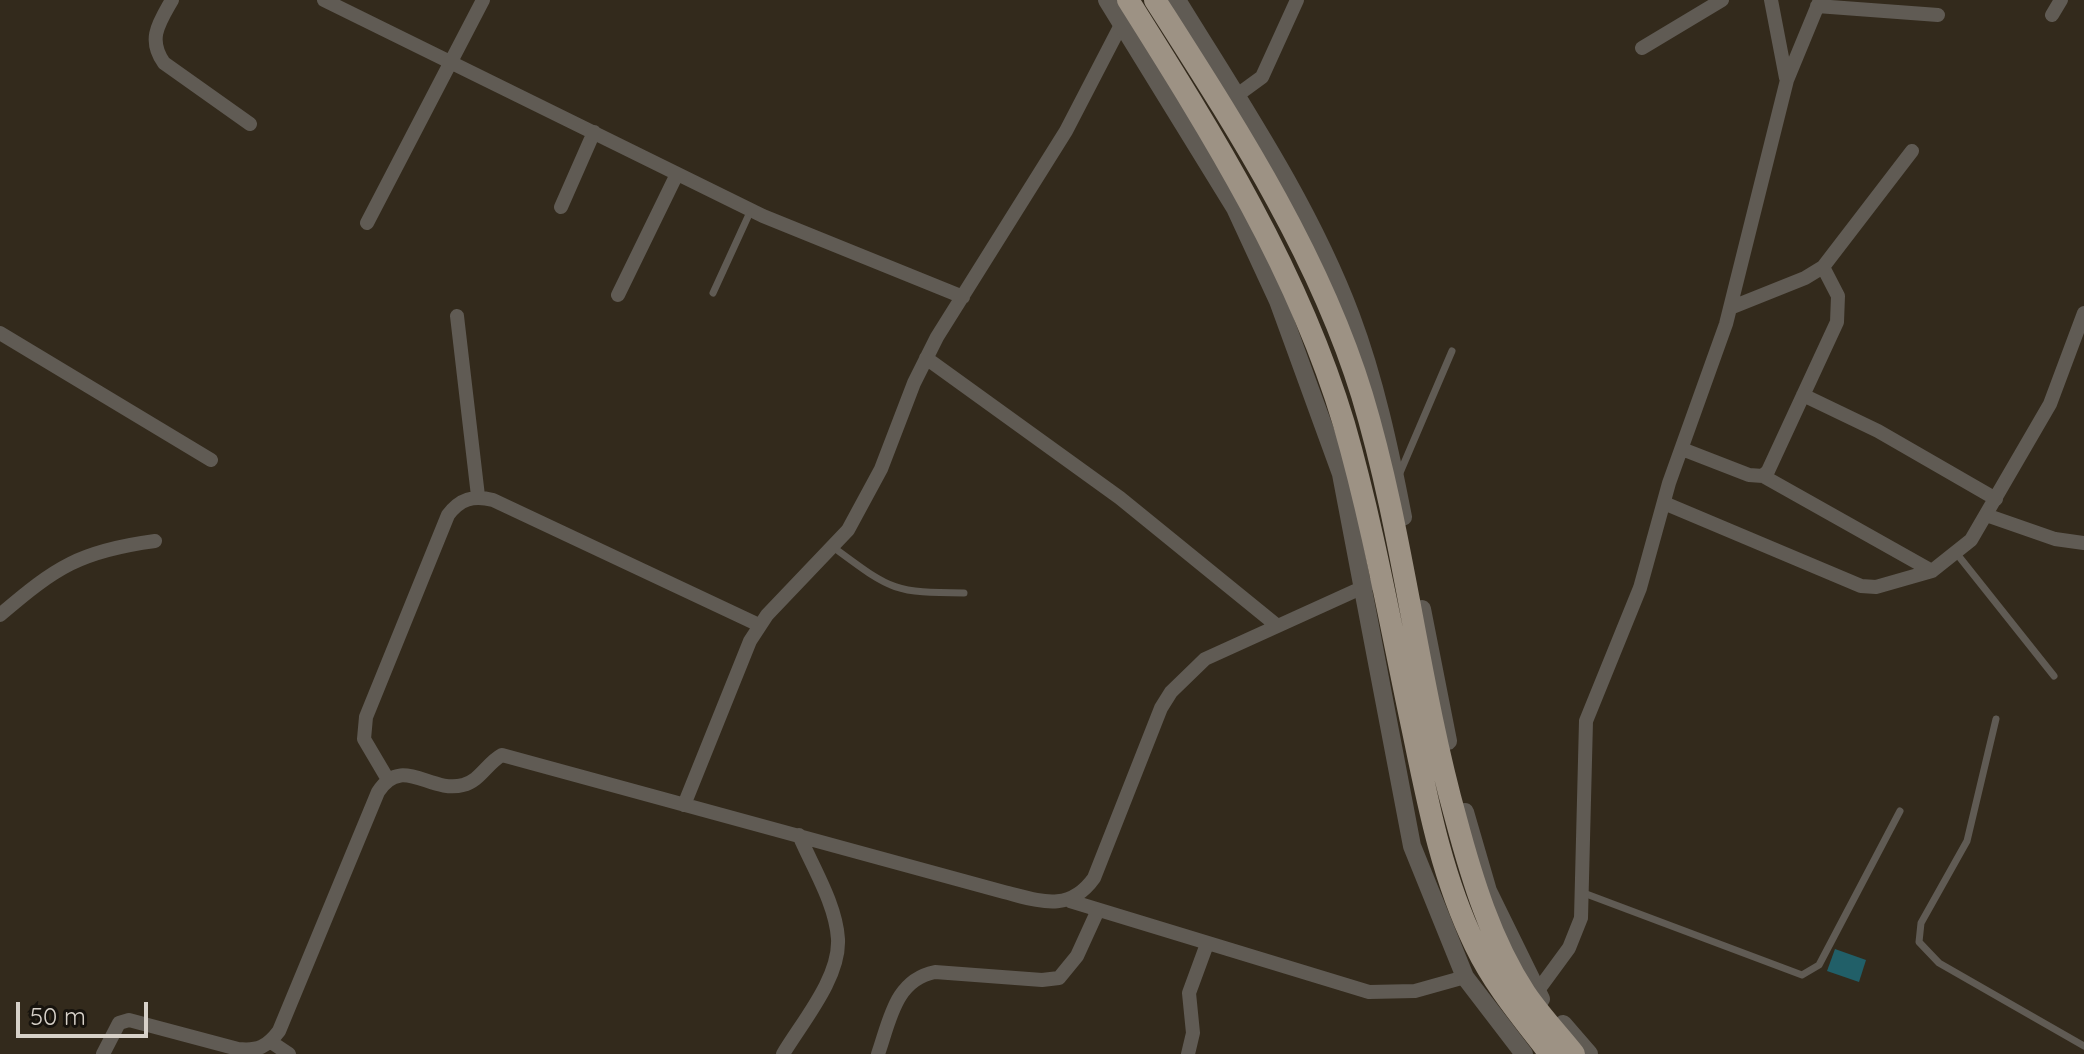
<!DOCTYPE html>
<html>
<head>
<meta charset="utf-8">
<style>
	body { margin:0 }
	#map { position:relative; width:2084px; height:1054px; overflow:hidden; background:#332a1c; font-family:Quicksand,sans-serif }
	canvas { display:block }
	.scale { position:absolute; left:16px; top:1002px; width:132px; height:36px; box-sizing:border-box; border:4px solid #d7d1c9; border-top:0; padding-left:10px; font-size:24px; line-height:28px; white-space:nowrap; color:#d7d1c9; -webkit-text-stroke:6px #17130d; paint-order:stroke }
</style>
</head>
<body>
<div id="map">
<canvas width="2084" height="1054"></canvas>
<div class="scale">50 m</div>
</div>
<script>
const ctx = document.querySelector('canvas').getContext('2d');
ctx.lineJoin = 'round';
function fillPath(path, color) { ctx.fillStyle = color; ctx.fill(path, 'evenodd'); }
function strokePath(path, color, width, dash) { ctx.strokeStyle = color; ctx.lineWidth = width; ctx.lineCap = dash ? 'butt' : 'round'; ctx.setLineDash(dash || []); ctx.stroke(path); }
fillPath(new Path2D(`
	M1835,949L1866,960L1859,982L1827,971Z`), '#215f68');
strokePath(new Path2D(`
	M713,293L751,210
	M1399,475L1452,351
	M833,547C890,589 892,593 964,593
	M1957,554L2054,676
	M1996,719L1967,841L1921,923L1919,942L1939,963L2084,1046
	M1581,892L1802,975L1819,965L1900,811`), '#605b54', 7);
strokePath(new Path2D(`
	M172,0C159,23 147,39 164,63L250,124
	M324,0L763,216L963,297
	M1771,0L1786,78
	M1817,6L1938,15
	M2052,15L2061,0
	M1642,48L1722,0
	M1236,96L1262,77L1297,0
	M561,207L594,132
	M367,223L483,0
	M618,295L677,174
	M1730,308L1805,278L1823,267L1912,151
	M457,316L478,496
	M0,333L211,460
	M926,358L1120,498L1275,624
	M1803,395L1878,431L1996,499
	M1682,449L1749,475L1763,476L1768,471L1837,322L1838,296L1823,267
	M1763,476L1932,571
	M1664,503L1861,586L1876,587L1932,571L1971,540L2050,404L2084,313
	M1986,515L2055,539L2084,543
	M0,615C56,567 80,551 155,541
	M387,778L364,739L366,717L448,515C460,499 473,495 493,500L759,625
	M684,805L750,641L767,615L848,530L881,469L914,383L937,337L1066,131L1122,23
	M1070,901L1369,992L1415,991L1465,977
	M1536,993L1569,948L1581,918L1586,721L1640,588L1669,483L1726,324L1787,80L1820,0
	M271,1042L289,1054
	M103,1054L119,1023L129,1020L238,1049C258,1051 267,1047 279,1031L378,792C402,754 430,794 463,785C480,781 487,763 502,755L1004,892C1040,901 1069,913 1094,878L1161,708L1171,692L1205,659L1368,585
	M783,1054C802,1022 840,978 838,939C836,904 812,866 799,835
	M878,1054C890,1020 895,980 935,972L1042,980L1059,978L1077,956L1098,910
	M1188,1054L1193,1033L1189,993L1207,944`), '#605b54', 14);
strokePath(new Path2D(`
	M1107,0L1235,208L1278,301L1341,474L1412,846L1465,977L1524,1054
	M1177,0C1239,101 1309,204 1351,316C1375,380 1390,450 1403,517
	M1422,609L1448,741
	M1465,812L1488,891L1541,999
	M1563,1024L1589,1054`), '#605b54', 18);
strokePath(new Path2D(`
	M1128,0C1213,135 1298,270 1344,424C1373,525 1391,628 1413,731C1428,804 1442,877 1475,945C1494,985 1523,1019 1550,1054
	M1155,0C1234,124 1318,252 1362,395C1404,534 1417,679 1456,819C1472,879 1491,941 1525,993C1539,1014 1558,1034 1574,1054`), '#9d9284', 22);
</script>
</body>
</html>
